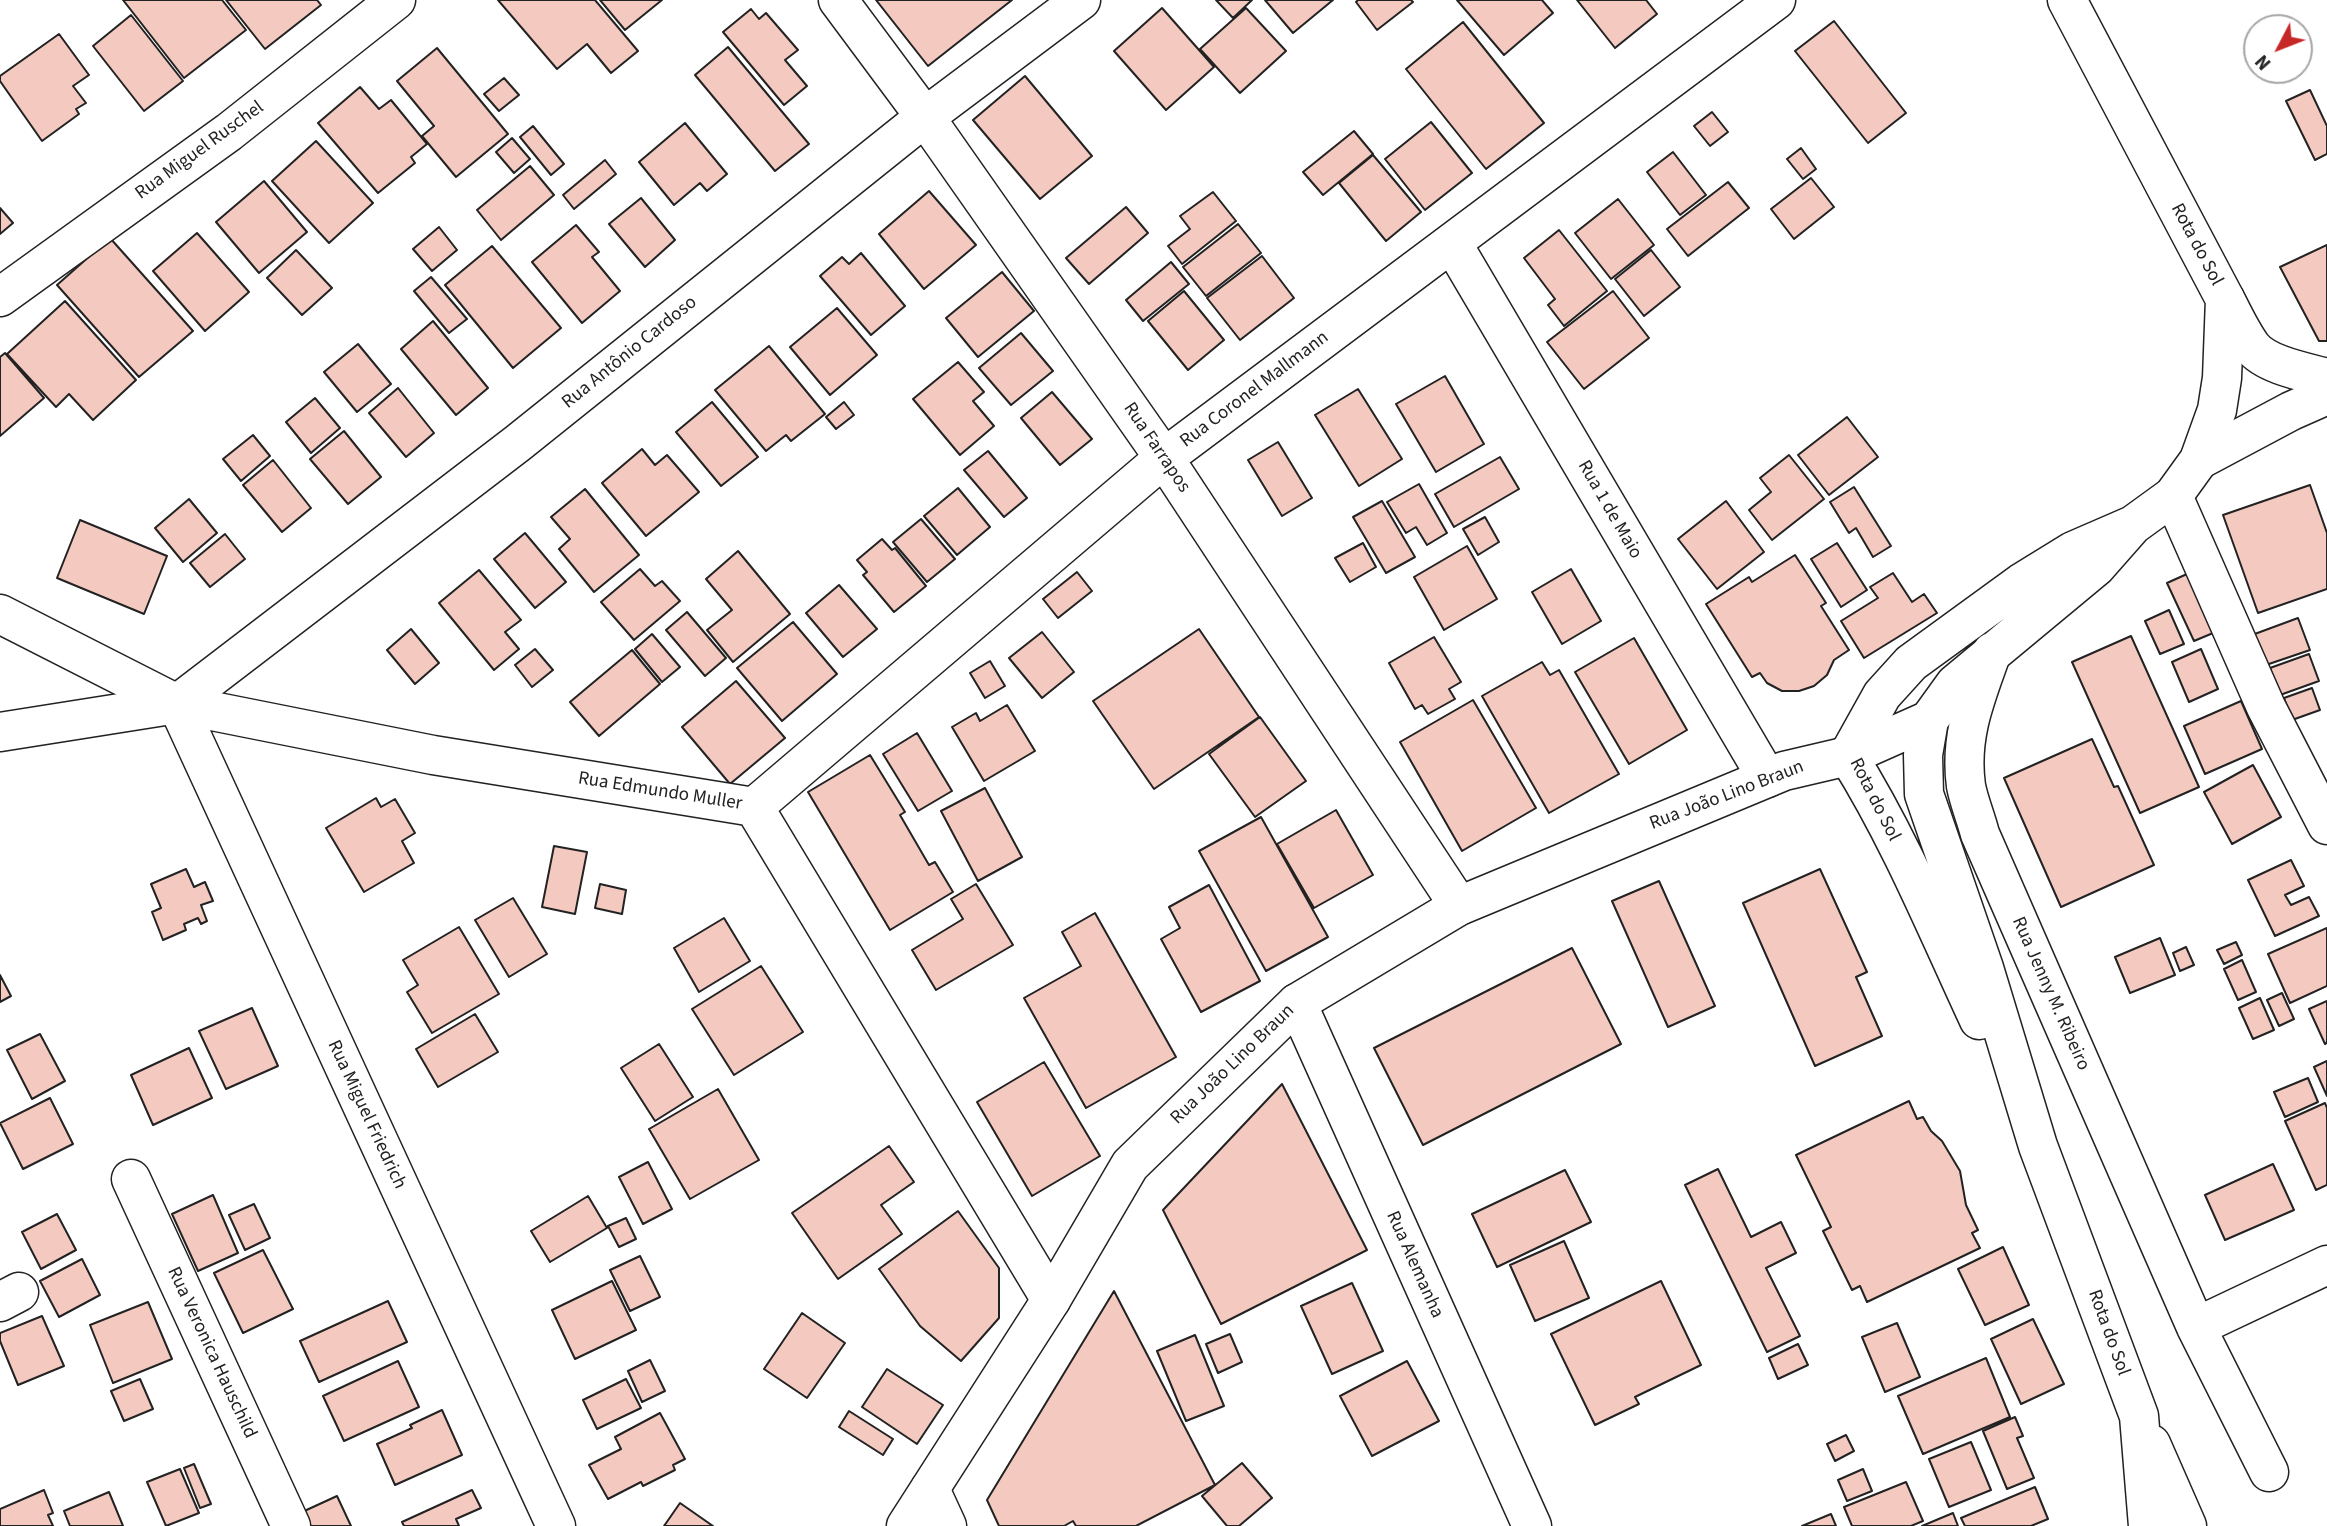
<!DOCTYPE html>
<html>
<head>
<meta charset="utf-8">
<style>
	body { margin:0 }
	#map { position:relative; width:2327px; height:1526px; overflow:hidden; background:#fff; font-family:"Source Sans 3",sans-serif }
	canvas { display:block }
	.north { position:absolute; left:2243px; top:14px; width:70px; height:70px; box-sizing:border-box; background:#fff; border:2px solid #a7a7a7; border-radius:50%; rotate:228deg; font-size:19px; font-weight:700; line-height:28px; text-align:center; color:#222 }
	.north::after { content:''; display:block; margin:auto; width:24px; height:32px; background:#c62828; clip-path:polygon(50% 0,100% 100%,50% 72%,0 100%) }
</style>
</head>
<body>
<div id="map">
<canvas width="2327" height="1526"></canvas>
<div class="north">N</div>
</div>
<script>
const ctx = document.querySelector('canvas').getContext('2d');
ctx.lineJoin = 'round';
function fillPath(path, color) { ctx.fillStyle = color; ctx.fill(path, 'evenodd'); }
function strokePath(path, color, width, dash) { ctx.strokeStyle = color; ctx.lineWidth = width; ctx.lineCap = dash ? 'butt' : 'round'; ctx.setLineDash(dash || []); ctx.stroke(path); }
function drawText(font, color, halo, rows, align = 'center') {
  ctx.font = font + ' "Source Sans 3",sans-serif'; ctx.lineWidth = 5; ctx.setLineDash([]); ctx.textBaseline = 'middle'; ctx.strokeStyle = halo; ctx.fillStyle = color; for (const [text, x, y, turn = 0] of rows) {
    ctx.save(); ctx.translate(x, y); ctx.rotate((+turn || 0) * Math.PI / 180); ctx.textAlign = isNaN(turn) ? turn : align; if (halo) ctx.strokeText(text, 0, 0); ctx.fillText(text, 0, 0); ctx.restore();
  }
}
const building = new Path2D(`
	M123,0H222L246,30L184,78Z
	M226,0H317L321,5L265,49Z
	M498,0H595L638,51L611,73L587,44L557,69Z
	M600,0H662L625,30Z
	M876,0H1012L928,66Z
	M1216,0H1252L1233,18Z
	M1265,0H1333L1293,33Z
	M1358,0H1411L1413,2L1377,30L1356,2Z
	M1457,0H1542L1553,13L1504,55Z
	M1577,0H1646L1657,14L1615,48Z
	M1162,8L1214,67L1166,110L1114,51Z
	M1246,8L1286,51L1240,93L1200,49Z
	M751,9L759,19L766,13L798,50L785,60L807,86L784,105L723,32Z
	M131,15L183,81L144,111L93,46Z
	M1834,21L1906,113L1868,143L1795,51Z
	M1463,22L1544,123L1486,169L1406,69Z
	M59,34L89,75L73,86L86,103L76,109L79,114L42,141L0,81V76Z
	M728,47L809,144L775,171L695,75Z
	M437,48L508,134L456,177L422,136L434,126L397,81Z
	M1025,76L1092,156L1040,199L973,120Z
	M504,78L519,95L499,111L484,94Z
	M360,87L379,109L391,100L427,144L411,157L415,163L378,193L318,123Z
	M2310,90L2327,126V154L2315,160L2286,101Z
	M1712,112L1728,132L1710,146L1694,126Z
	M1431,122L1472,173L1425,210L1385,159Z
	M685,123L727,174L707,191L700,183L674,205L639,162Z
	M533,126L564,164L551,175L520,137Z
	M1354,131L1373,154L1323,195L1303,172Z
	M512,138L530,159L514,173L496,152Z
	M316,141L373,203L329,243L272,181Z
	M1801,148L1816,169L1803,179L1787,159Z
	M1673,152L1706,195L1680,215L1647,172Z
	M1373,155L1421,212L1386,241L1339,183Z
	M605,160L616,174L574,209L563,195Z
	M530,166L554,195L501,240L477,210Z
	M1811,178L1834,207L1794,239L1771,209Z
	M264,181L307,232L259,273L216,222Z
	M1728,182L1749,208L1688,256L1667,229Z
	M929,191L976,245L924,289L879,234Z
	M1213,192L1236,221L1182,264L1168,246L1190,229L1180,216Z
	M641,198L675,240L645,267L609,224Z
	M1618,199L1654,245L1611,279L1575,233Z
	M1126,207L1148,233L1089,284L1066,258Z
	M0,208L13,223L0,234Z
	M1238,224L1261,253L1206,296L1183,267Z
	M576,225L599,252L592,257L620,291L582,323L532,262Z
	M439,227L457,250L432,271L413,249Z
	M1559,230L1607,291L1564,326L1548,305L1555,299L1524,258Z
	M197,233L249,292L205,331L153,271Z
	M110,238L193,331L139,377L57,285Z
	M2327,245V341H2319L2280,267Z
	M492,246L561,328L513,368L445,285Z
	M296,250L332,288L302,315L267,278Z
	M1651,250L1680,287L1644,316L1615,279Z
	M861,253L905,306L871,335L820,276L842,257L849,264Z
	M1262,256L1294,298L1240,340L1207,298Z
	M1171,262L1189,284L1143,321L1126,300Z
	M1002,272L1034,311L978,357L946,318Z
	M431,277L467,319L449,333L414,291Z
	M1184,291L1224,340L1188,370L1148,321Z
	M1613,291L1649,338L1584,389L1547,342Z
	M65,301L136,380L93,420L69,394L56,407L7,354Z
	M837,308L877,355L830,395L790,347Z
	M433,321L488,388L456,415L401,349Z
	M1021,333L1053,371L1011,405L979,368Z
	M358,344L391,384L357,412L324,372Z
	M769,346L825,414L791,441L786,435L766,451L715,390Z
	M5,353L44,398L0,436V357Z
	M958,362L984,392L973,401L994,426L960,455L913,399Z
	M1445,376L1484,444L1436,472L1396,404Z
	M398,388L434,433L406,457L369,413Z
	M1358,389L1402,459L1359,486L1315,415Z
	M1052,392L1092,439L1060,465L1021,418Z
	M315,398L340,428L311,453L286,422Z
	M712,402L758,457L721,486L676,432Z
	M844,402L854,415L836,429L826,417Z
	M1847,417L1878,457L1829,495L1798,455Z
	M344,431L381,477L348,504L310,459Z
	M253,435L270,456L241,481L223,459Z
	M1278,442L1312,498L1282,516L1248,460Z
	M642,449L655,465L667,455L699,492L646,536L602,483Z
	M988,451L1027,498L1004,517L964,470Z
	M1789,455L1824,499L1772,540L1749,510L1771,492L1760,478Z
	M1500,457L1519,489L1454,527L1435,494Z
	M273,460L311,508L282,532L243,485Z
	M1419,484L1447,533L1427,545L1416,527L1406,533L1387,502Z
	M2310,485L2327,533V589L2258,613L2223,515Z
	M1854,487L1891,546L1873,557L1856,528L1849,533L1830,502Z
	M958,488L990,527L957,555L924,516Z
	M585,489L639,555L594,592L559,549L570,539L551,517Z
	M189,499L217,533L183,562L155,528Z
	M1382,501L1415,557L1386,573L1353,517Z
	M1726,501L1764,552L1717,589L1678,539Z
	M1485,517L1499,542L1478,555L1463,529Z
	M921,519L955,559L927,582L893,542Z
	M80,520L167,556L144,614L57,578Z
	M525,533L566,582L535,608L494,559Z
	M225,534L245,559L210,587L190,563Z
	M882,539L892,550L895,548L926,586L894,612L863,575L867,572L857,560Z
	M1363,543L1376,567L1350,582L1335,558Z
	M1837,543L1867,590L1841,607L1811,559Z
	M1467,546L1497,599L1444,630L1414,577Z
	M738,551L790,614L733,662L707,630L732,610L706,579Z
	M1795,555L1826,603L1821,606L1849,650L1834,660L1827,675L1814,686L1799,691H1782L1767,683L1760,673L1752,677L1706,604L1749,577L1752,582Z
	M640,569L655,586L662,581L680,601L634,640L601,602Z
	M1571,569L1601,621L1562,644L1532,592Z
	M2198,569L2225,628L2194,641L2167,583Z
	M479,570L521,620L505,632L519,649L494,670L439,603Z
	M1077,572L1092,591L1058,618L1043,599Z
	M1893,573L1912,602L1924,594L1937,613L1864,658L1841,621L1878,598L1870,587Z
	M839,585L877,629L843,657L806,613Z
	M2169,610L2184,644L2160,654L2145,621Z
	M687,612L726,658L705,676L666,630Z
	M2298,618L2310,650L2263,666L2252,635Z
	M793,622L837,674L782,721L737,668Z
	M411,629L439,663L415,684L387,650Z
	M1199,629L1259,717L1154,789L1093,701Z
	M1042,632L1074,672L1042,698L1009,658Z
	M652,634L680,667L662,682L635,649Z
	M2131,636L2199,787L2140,813L2072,662Z
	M1434,637L1461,682L1449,689L1455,699L1428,714L1422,705L1415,709L1389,663Z
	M1634,638L1687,730L1629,764L1575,672Z
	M535,649L553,670L532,687L515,665Z
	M2201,649L2218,689L2189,702L2172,662Z
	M632,650L660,684L599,736L570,702Z
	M2309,654L2319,681L2280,695L2270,668Z
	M990,661L1005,686L985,698L970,673Z
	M1542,662L1550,675L1559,670L1619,774L1549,813L1482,696Z
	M736,681L785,738L730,784L682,727Z
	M2312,688L2320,710L2292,720L2284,698Z
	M1473,700L1536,808L1462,851L1400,742Z
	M2241,701L2262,749L2205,774L2184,726Z
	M1007,705L1035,751L984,781L952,727L976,713L980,721Z
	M1260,717L1306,781L1255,817L1209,754Z
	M917,733L952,791L918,811L883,754Z
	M2092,739L2114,787L2118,786L2154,865L2061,907L2004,778Z
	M870,755L905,812L900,815L929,865L935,862L953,892L890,930L808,792Z
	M2253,765L2281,817L2232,844L2204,792Z
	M985,788L1022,857L978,881L941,811Z
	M376,798L381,807L395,799L415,833L402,841L414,863L364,892L326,828Z
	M1336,810L1373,875L1314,908L1277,844Z
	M1261,817L1328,937L1266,971L1199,851Z
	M554,846L587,852L575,914L542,907Z
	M2291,860L2304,886L2285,895L2291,905L2309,897L2319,916L2275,936L2248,880Z
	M186,869L194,887L205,882L213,901L201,905L207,921L201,924L198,918L184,924L186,930L163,940L152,912L161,908L151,884Z
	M1820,869L1867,972L1856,977L1882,1036L1815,1066L1743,903Z
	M1659,881L1715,1006L1668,1027L1612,901Z
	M600,884L626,890L622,914L595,908Z
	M976,884L1013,945L936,990L912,950L963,919L951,899Z
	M1209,885L1260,981L1201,1012L1161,939L1180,928L1169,907Z
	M513,898L547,954L509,977L475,920Z
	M1095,913L1176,1057L1086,1108L1024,998L1081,966L1062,932Z
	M724,918L750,961L699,992L674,948Z
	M459,927L499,994L432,1033L407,992L418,985L403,960Z
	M2327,928V986L2290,1003L2268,954Z
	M2160,938L2175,975L2130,993L2115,957Z
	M2236,942L2242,955L2224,964L2217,950Z
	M2186,947L2194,965L2180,971L2173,953Z
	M1572,948L1621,1044L1423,1145L1374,1048Z
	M2242,960L2256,992L2238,1000L2224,969Z
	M761,966L803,1032L734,1075L692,1009Z
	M0,975L11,996L0,1002Z
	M2282,993L2294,1019L2279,1026L2267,1000Z
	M2260,998L2274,1030L2253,1039L2239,1008Z
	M2327,1001V1043L2325,1044L2309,1009Z
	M252,1008L278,1066L226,1089L199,1031Z
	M475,1014L498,1052L438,1087L416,1049Z
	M40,1034L65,1081L32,1099L7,1050Z
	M659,1044L693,1097L655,1121L621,1068Z
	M189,1048L212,1098L153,1125L131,1075Z
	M2327,1061V1096L2314,1067Z
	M1044,1062L1100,1156L1032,1196L977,1102Z
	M2308,1078L2318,1102L2285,1117L2274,1092Z
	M1282,1084L1367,1250L1221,1324L1163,1210Z
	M718,1089L759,1160L690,1199L649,1129Z
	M50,1098L73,1144L23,1169L0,1123Z
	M1909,1101L1917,1119L1923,1117L1931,1131L1942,1141L1960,1171L1966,1205L1978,1230L1972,1233L1980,1248L1867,1302L1860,1286L1852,1290L1823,1231L1831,1227L1796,1155Z
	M2325,1103L2327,1108V1185L2316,1190L2285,1121Z
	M889,1146L914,1182L881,1205L902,1234L838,1279L792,1213Z
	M648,1162L672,1209L643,1224L619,1177Z
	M2273,1164L2294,1210L2225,1240L2205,1195Z
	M1718,1169L1751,1237L1781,1222L1796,1253L1766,1268L1800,1336L1767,1352L1685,1185Z
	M1565,1170L1591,1222L1497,1267L1472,1214Z
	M213,1195L238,1253L198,1271L172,1214Z
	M588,1196L607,1228L550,1262L531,1231Z
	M254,1204L270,1238L245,1250L229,1215Z
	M958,1211L999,1268V1318L961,1361L920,1326L879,1269Z
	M57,1214L76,1250L41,1269L22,1232Z
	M626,1218L636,1239L619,1247L608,1226Z
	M1564,1241L1589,1298L1535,1321L1510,1265Z
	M2003,1247L2029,1305L1985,1325L1958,1269Z
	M263,1250L293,1309L243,1333L214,1273Z
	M640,1256L660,1297L630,1311L610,1270Z
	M82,1259L100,1295L59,1317L40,1281Z
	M612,1281L636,1330L575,1359L552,1310Z
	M1661,1281L1701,1365L1635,1397L1639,1404L1595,1425L1551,1334Z
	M1352,1283L1383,1351L1332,1374L1301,1306Z
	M1114,1291L1215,1485L1136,1526H1076L1073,1521L1064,1526H999L987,1500Z
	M388,1301L407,1342L319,1382L300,1341Z
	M148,1302L172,1359L113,1383L90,1325Z
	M802,1313L845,1343L807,1398L764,1369Z
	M42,1316L64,1366L18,1385L0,1341V1333Z
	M2033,1319L2064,1384L2021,1404L1991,1339Z
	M1897,1323L1920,1377L1885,1392L1862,1337Z
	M1230,1334L1242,1362L1218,1373L1206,1344Z
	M1195,1335L1224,1406L1186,1421L1157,1351Z
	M1798,1344L1808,1365L1778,1379L1769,1358Z
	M1986,1358L2010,1417L1923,1454L1898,1396Z
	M650,1360L665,1391L642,1402L628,1371Z
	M398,1361L419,1407L344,1441L323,1396Z
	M1407,1361L1439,1421L1372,1456L1340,1396Z
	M887,1369L943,1405L917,1444L862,1407Z
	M140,1379L153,1409L124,1421L111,1391Z
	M626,1379L641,1408L597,1429L583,1400Z
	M442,1410L462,1455L395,1485L377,1444L412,1428L410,1425Z
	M849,1411L893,1439L883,1455L839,1427Z
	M660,1413L685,1459L673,1465L675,1470L643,1486L641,1482L608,1499L589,1465L621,1449L615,1437Z
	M2015,1417L2023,1436L2017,1438L2034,1478L2007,1489L1983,1431Z
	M1846,1435L1854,1451L1835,1461L1827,1444Z
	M1971,1442L1991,1490L1949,1507L1929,1459Z
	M1242,1463L1272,1498L1239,1526H1227L1202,1496Z
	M194,1464L211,1504L200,1508L184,1468Z
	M180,1469L199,1513L166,1526L147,1482Z
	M1863,1469L1872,1491L1847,1501L1838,1480Z
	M1906,1482L1923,1521L1911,1526H1852L1844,1507Z
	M2035,1487L2048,1519L2031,1526H1965L1961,1518Z
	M44,1490L53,1513L48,1515L53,1526H0V1509Z
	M472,1490L481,1508L456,1519L459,1526H404L402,1522Z
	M109,1492L123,1526H70L64,1511Z
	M337,1496L351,1526H306L300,1513Z
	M680,1503L713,1526H664Z
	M1953,1513L1958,1526H1922Z
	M1831,1514L1836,1526H1802Z`);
fillPath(building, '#f3c9c0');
strokePath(building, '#222', 2);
const street = new Path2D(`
	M838,0L925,117L1164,458L1459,906
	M1452,243L1767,778
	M0,297L229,132L396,0
	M2173,496L2266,707L2327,825
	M0,614L177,704L433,755L754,807L1051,1300
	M1992,652C1976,697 1959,736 1966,786C1969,802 1976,818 1980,834L2196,1327L2269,1472
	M177,704L556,1526
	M754,807L1164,458L1776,0
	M1297,1003L1532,1526
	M131,1179L291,1526
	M0,1302L19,1292
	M2196,1327L2327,1265
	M930,1489L947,1526`);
const secondary = new Path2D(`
	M2225,299C2233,314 2241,332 2252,347C2266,365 2305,372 2327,378
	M2199,460L2291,411L2327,395
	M0,732L177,704L518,443L925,117L1081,0
	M906,1526L1051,1300L1130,1165L1297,1003L1459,906L1784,771L1848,756`);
const highway = new Path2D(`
	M2133,525L2096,567L1955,684L1929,720L1923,755L1924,794L1984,968L2038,1146L2139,1416L2148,1526
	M1848,756L1882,695L1911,663L2021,583L2073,551L2133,525L2173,496L2199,460L2217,410L2222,378L2225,299L2067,0
	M1848,756C1900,839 1938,932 1979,1020
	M1848,756L1929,720
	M2151,1444L2187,1526`);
strokePath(street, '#222', 41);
strokePath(secondary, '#222', 41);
strokePath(highway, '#222', 41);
strokePath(street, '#fff', 38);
strokePath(secondary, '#fff', 38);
strokePath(highway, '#fff', 38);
drawText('19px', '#222', '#fff', [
	["Rua Miguel Ruschel",200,151,-36],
	["Rota do Sol",2196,245,62],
	["Rua Antônio Cardoso",630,353,-39],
	["Rua Coronel Mallmann",1255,390,-37],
	["Rua Farrapos",1156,448,56],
	["Rua 1 de Maio",1609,510,60],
	["Rua Edmundo Muller",660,792,9],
	["Rua João Lino Braun",1727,796,-21],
	["Rota do Sol",1874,800,63],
	["Rua Jenny M. Ribeiro",2050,994,66],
	["Rua João Lino Braun",1233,1065,-44],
	["Rua Miguel Friedrich",366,1115,65],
	["Rua Alemanha",1414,1265,66],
	["Rota do Sol",2108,1333,70],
	["Rua Veronica Hauschild",211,1353,65]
]);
</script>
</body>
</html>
